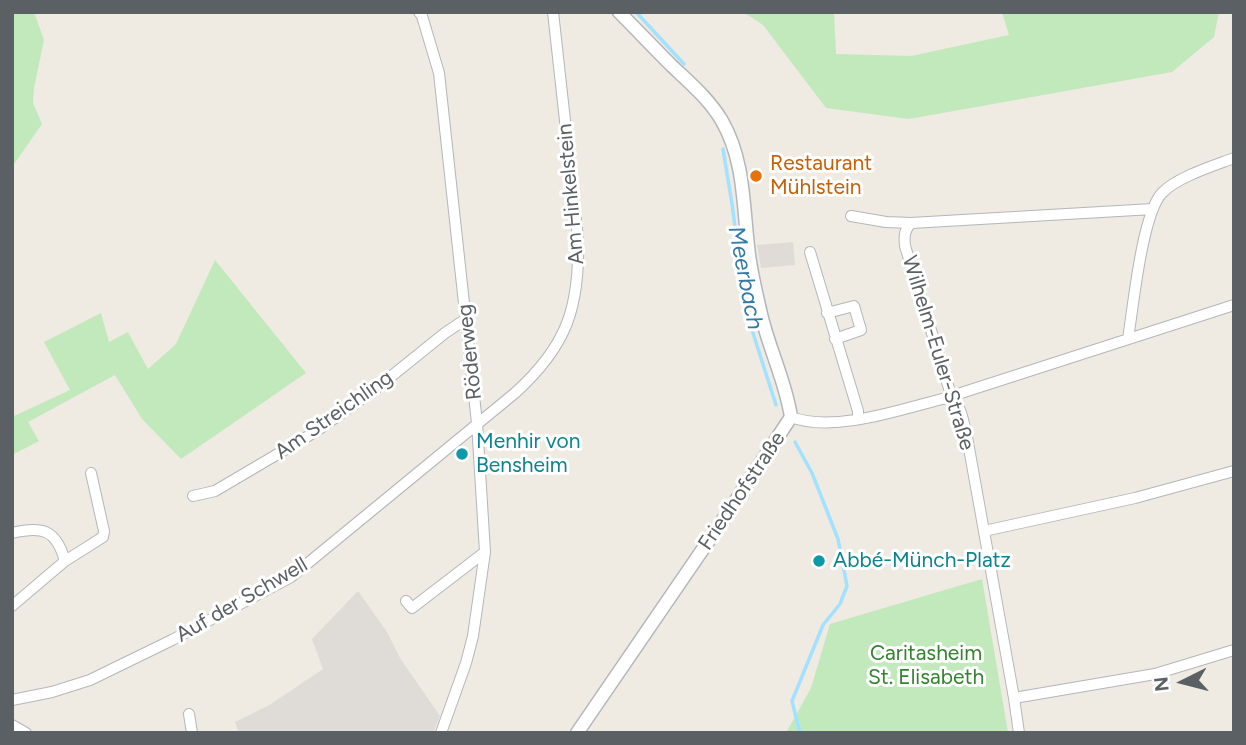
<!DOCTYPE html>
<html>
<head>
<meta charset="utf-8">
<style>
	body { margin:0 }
	#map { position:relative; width:1246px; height:745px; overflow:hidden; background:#efeae2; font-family:Figtree,sans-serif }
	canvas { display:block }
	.frame { position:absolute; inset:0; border:14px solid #5b6064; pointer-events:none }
	.north { position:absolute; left:1148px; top:647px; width:70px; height:70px; -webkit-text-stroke:5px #fff; paint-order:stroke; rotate:264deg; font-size:19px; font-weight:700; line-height:28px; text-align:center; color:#5b6064 }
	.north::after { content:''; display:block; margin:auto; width:24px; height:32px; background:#5b6064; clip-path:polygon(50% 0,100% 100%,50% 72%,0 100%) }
</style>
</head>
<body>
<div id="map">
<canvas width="1246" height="745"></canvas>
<div class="frame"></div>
<div class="north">N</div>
</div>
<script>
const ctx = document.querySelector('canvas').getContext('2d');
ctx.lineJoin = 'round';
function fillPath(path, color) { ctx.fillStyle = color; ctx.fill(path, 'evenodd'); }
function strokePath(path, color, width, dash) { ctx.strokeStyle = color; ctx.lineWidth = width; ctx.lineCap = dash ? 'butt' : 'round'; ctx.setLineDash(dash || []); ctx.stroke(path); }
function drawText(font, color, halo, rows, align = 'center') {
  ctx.font = font + ' Figtree,sans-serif'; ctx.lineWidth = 6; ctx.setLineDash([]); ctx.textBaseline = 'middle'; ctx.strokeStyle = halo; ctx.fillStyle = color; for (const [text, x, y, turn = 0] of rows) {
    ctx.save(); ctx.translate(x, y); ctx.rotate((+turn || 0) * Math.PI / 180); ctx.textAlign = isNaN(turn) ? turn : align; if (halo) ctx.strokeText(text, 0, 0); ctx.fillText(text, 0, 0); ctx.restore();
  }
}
fillPath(new Path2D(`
	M793,242L795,265L761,268L757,245Z
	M358,591L387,632L400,658L440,716L433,733H239L235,722L271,704L323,669L312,639Z`), '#dfdcd7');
fillPath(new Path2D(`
	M12,12H34L44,40L34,88L33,103L42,124L12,167Z
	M743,12H834L836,54L911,56L1009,35L1002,12H1219L1214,37L1172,72L909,119L826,108L763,25Z
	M215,260L306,373L181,459L142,419L115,375L28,422L39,441L12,455V417L70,390L44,342L101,313L109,342L128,332L148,369L176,344Z
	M982,579L1008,733H786L811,688L830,624Z`), '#c2e9bc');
strokePath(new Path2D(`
	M636,12L684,64
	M723,149L732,204L743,289L752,330L776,405
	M795,442L812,473L838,539L847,586L840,604L823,625L792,701L800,733`), '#a2e2ff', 3.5);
const minor = new Path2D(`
	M419,12L422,16L439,73L477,423L485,552L473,636L466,663L441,733
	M851,216L886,222L911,223L1153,209
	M911,223C904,231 904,236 905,246L952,398C962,407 964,425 967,437L1014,698L1019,733
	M810,252L858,411V419
	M827,313L854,306L861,330L835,339
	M1128,339C1133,308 1142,214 1162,193C1177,177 1213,166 1234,158
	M791,417C833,433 899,410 942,399L952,398L961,393L1234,305
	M193,496L215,491L315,432L373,391L445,333L466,319
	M984,531L1135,498L1234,471
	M12,533C42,526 56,529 65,561
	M406,601L412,608L485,552
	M12,606L65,561L103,537L104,531L91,473
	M1014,698L1155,674L1234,650
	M12,700L52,692L90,680L172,640L291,577L515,393C567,346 580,307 578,238L553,12
	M189,714L192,733
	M12,725L26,733`);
const tertiary = new Path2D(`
	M577,733L729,511L791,417C786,382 769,349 761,314C756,292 750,269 748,246C743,203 744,159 722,121C709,99 690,83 672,66C654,48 637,30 619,12`);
strokePath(minor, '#b3b7bb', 12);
strokePath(tertiary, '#b3b7bb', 15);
strokePath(minor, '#fff', 10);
strokePath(tertiary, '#fff', 12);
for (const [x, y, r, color] of [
	[756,176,7,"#e8710a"],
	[462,454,7,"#0f9aa8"],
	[819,561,7,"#0f9aa8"]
]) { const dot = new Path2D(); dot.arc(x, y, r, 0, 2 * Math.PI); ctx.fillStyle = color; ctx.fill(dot); strokePath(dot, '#fff', 2.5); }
drawText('21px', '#c56008', '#fff', [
	["Restaurant",770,164],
	["Mühlstein",770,188]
], 'left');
drawText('21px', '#5b6064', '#fff', [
	["Am Hinkelstein",571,194,-95],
	["Röderweg",470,352,-96],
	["Wilhelm-Euler-Straße",938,353,73],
	["Am Streichling",334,415,-35],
	["Friedhofstraße",742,491,-56],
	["Auf der Schwell",242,600,-30]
]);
drawText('21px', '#0d838f', '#fff', [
	["Menhir von",476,442],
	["Bensheim",476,466],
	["Abbé-Münch-Platz",833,561]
], 'left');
drawText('21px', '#33822d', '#fff', [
	["Caritasheim",926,654],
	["St. Elisabeth",926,678]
]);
drawText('italic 23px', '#327aa7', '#fff', [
	["Meerbach",745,278,79]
]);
</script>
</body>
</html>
